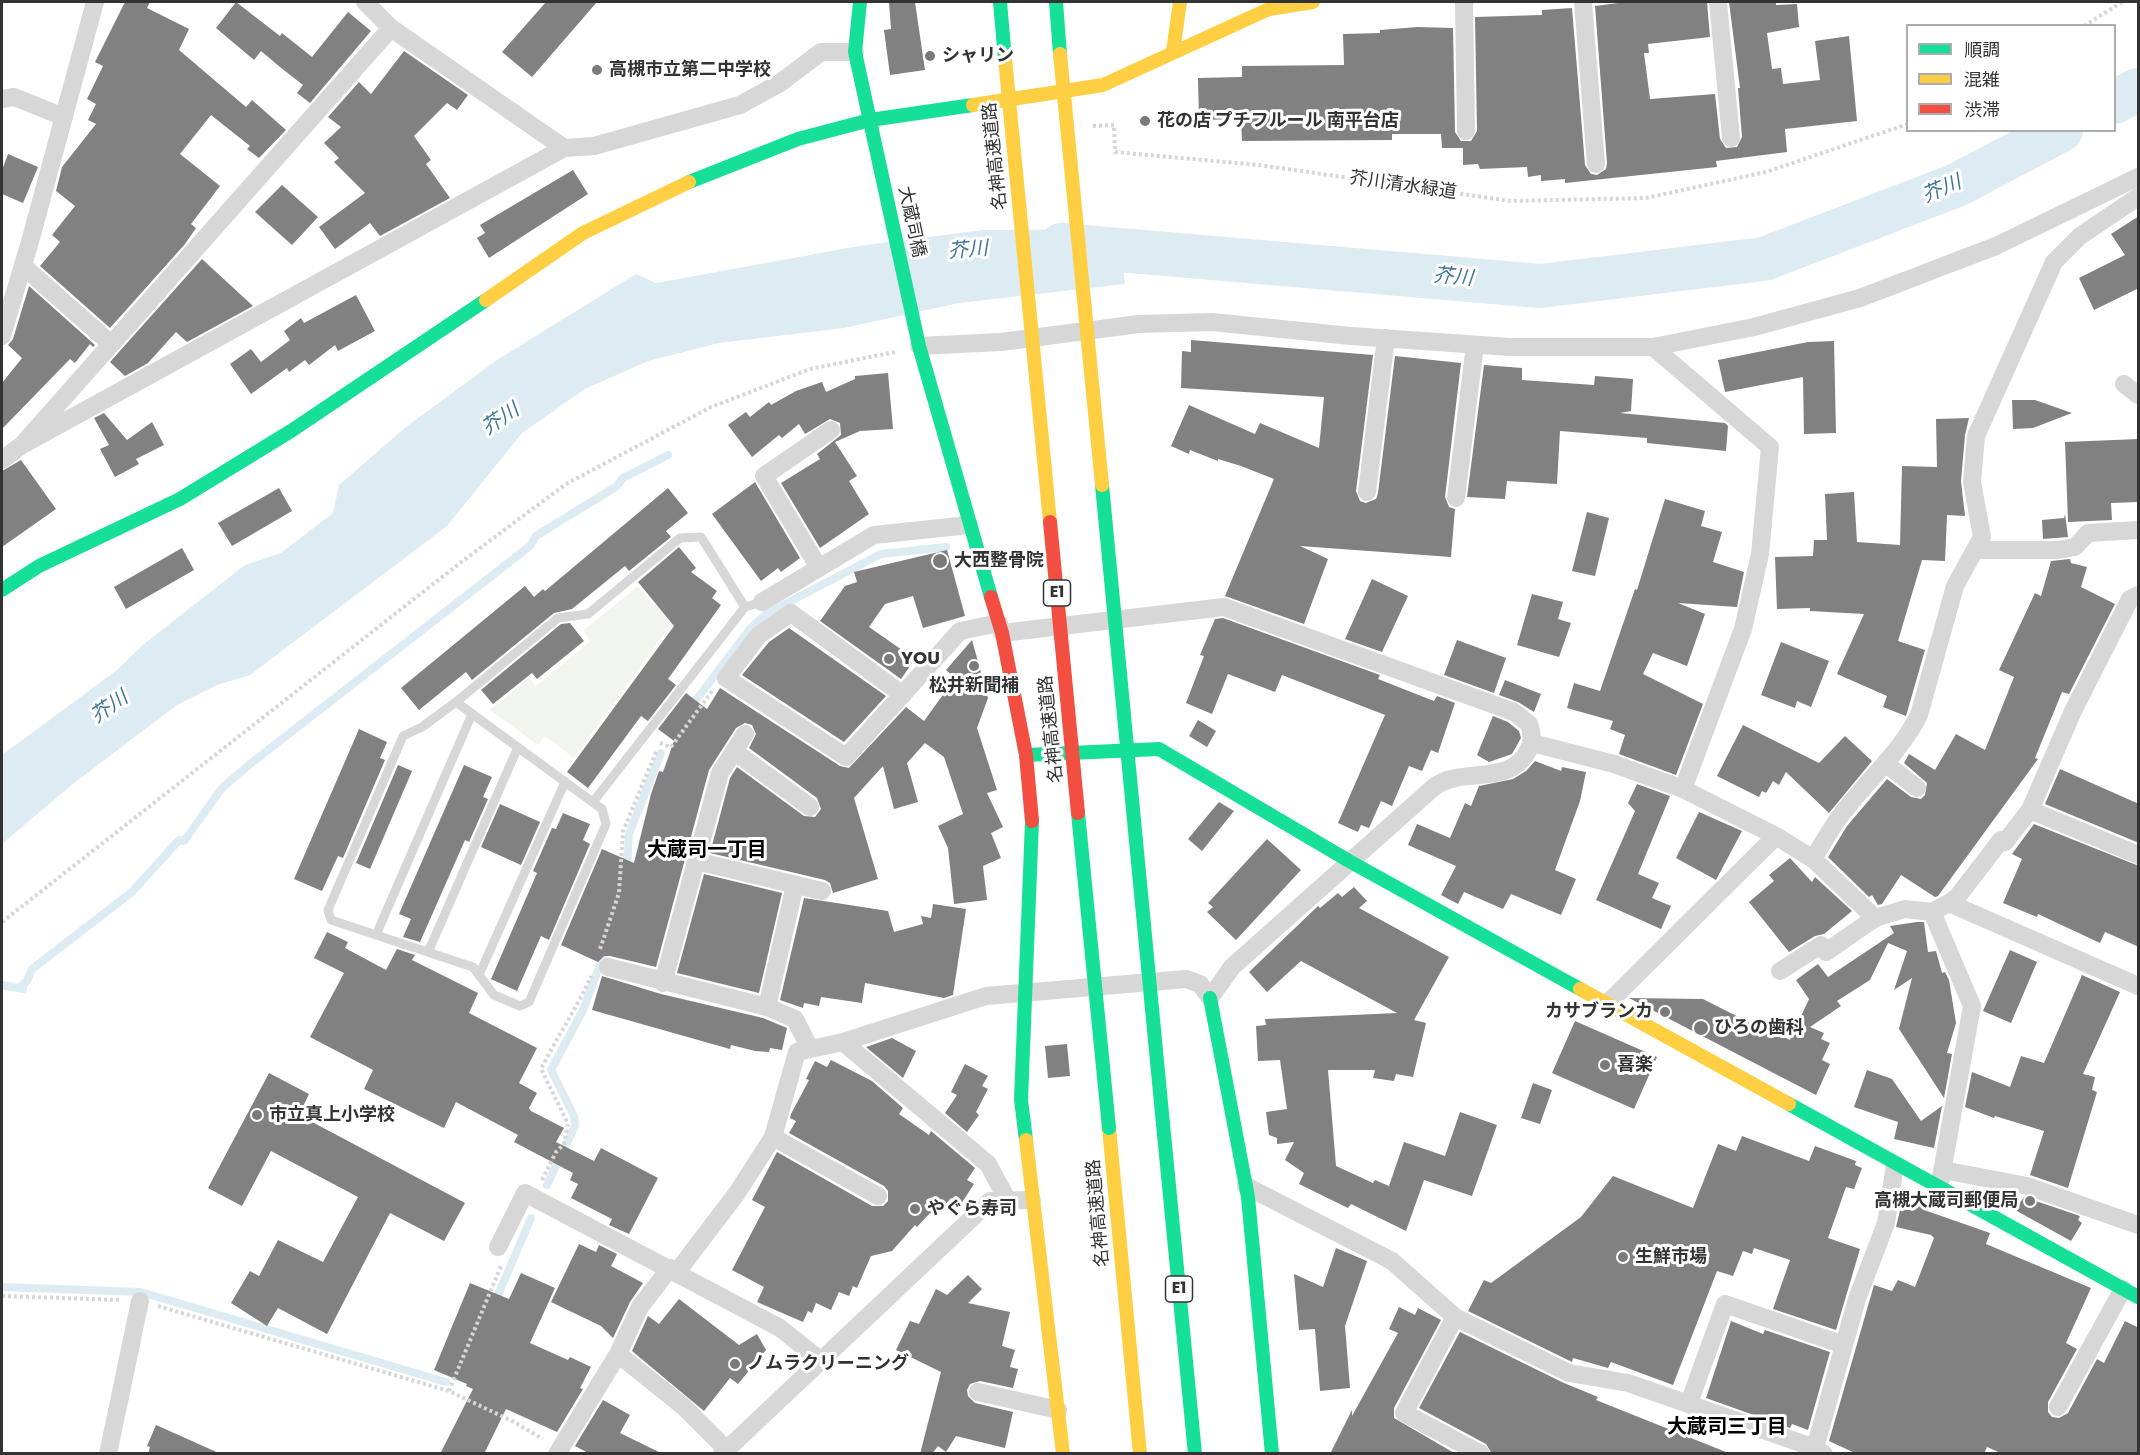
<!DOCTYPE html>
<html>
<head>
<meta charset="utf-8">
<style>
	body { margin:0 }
	#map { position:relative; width:2140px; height:1455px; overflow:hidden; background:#fff; font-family:Poppins,"Noto Sans JP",sans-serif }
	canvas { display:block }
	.frame { position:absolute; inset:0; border:3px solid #333; pointer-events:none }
	.legend { position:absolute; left:1906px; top:24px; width:210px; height:108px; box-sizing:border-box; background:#fff; border:2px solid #adadad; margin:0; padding:8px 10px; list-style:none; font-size:18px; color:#333 }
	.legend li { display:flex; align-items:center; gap:12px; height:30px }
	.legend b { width:30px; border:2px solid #adadad }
</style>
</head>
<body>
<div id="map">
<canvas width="2140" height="1455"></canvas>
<div class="frame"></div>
<ul class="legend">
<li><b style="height:8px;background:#16e098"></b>順調</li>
<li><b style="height:8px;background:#ffcf43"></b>混雑</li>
<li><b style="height:8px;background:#f24e42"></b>渋滞</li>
</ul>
</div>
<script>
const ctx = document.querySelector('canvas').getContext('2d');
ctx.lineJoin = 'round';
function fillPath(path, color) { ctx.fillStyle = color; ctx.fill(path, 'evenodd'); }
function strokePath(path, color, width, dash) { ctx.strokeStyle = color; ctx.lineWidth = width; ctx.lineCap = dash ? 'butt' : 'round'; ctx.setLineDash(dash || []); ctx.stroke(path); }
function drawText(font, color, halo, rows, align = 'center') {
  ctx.font = font + ' Poppins,"Noto Sans JP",sans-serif'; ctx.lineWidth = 6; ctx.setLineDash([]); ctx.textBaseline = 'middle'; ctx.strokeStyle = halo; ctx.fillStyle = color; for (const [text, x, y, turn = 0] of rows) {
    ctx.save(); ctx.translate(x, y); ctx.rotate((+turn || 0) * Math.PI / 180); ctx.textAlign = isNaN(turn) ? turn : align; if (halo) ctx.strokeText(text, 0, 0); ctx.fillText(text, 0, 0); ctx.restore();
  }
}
fillPath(new Path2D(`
	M638,586L654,606L678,586L689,600L574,758L545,736L538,745L490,710L529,678L536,686L591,641L583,631Z`), '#f1f5ed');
fillPath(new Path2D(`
	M1118,229L1125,284L959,303L844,328L719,343L648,361L585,389L522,433L447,526L250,675L217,685L177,705L74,783L2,844V755L117,670L144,644L245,565L281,553L333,513L339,485L406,427L497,360L636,274L656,283L859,246L983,230Z`), '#ddebf3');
strokePath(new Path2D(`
	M690,708L750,629L766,614L881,554L946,547
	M627,868L629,834L661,753
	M2,985L23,989
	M19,988L27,981L32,969L132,892L179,840L184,841L222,788L250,764L530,546L536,536L617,486L623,478L668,455
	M547,1185L575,1126L574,1116L551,1070L583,1010L606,949
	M2,1287L141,1292L446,1382
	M495,1302L531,1218`), '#ddebf3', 8);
strokePath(new Path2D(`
	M2114,102L2138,90
	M1061,245L1540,286L1764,259L1957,185L2061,130`), '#ddebf3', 44);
fillPath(new Path2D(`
	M125,2H150L147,8L189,29L179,50L246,107L252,100L286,130L259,158L247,149L250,146L211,115L180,154L220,186L191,224L196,228L185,244L110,328L40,266L60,242L52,235L75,206L56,191L62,167L96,124L88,120L96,104L87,99L103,66L95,62Z
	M236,2L280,36L282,33L312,57L348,12L371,31L310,103L297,93L303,85L280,67L261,51L254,60L216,28Z
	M546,2H597L532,77L502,52Z
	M889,2H915L925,70L890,75L884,30L891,29Z
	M1626,2H1707L1710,37L1648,44L1649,53H1644L1650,99L1715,94L1720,139L1726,148L1737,147L1742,137L1738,88H1740L1729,2H1776V5L1797,4L1799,27L1767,33L1772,69L1781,68L1783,84L1820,80L1815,41L1849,36L1857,121L1785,129L1787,152L1716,161L1717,167L1565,183V179L1541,181V175L1528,177L1527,167L1480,169L1478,164L1463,165V148H1442L1441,134H1392V140L1242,141L1241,119L1199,120L1198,78L1242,77V66L1344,65L1343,34L1380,33V30L1417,27L1453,28L1455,132L1461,141H1471L1477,131L1475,17L1542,15V10L1572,8L1585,165L1591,174L1597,175L1606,169L1607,163L1595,6Z
	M404,51L468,95L457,110L447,103L414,136L431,160L426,164L450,198L380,236L370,223L335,249L319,227L365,193L334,162L339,158L324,143L341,127L328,117L359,82L371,94Z
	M8,154L38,167L23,203L2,194V170Z
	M573,170L588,194L489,258L477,238L485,233L480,225Z
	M282,185L318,217L292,245L255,212Z
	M2139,216V288L2094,310L2079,278L2125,255L2111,234Z
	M202,259L253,306L187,342L176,332L148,363L125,376L110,362Z
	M29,286L95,345L93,347L90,344L75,363L70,359L2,429V383L22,358L8,345L13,339Z
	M356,295L375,331L338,351L335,345L309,365L305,360L289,372L287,368L251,394L230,364L251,349L261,362L290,340L284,331L301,318L304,323Z
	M1191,340L1373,355L1356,491L1360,501L1366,503L1376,499L1378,493L1395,356L1461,363L1445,497L1449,507L1455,509L1451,557L1300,546L1328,559L1304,624L1225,596L1274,479L1241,466L1218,459V461L1190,450L1189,454L1171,446L1189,405L1255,434L1260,423L1319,448L1324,397L1181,388L1182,351L1191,352Z
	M1834,341L1836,433L1804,434L1803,377L1725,392L1718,360L1808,342Z
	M1484,365L1522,368V380L1594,385L1595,376L1633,379L1631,411L1620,413L1725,423L1728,426L1726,451L1647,443V438L1560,431L1557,484L1507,481L1505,499L1467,497Z
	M888,373L893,429L860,431L835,442L857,476L849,481L869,514L820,548L781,483L820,459L817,454L841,435L840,423L830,419L805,434L799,424L782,438L779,435L752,457L728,425L746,412L750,417L769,402L771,405L796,391L822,382L826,392L855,379V376Z
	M2012,400H2035L2072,413L2033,428L2013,429Z
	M104,413L127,440L152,422L164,445L136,459L139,464L115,477L100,449L109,445L94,418Z
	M1969,418L1965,435L1961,481L1965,516L1947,515L1945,561L1922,560L1898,641L1925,650L1906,716L1883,707L1887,696L1837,674L1864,614L1810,611V608L1777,609L1775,557L1813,556L1814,540H1827L1825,494L1854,492L1857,542L1900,545L1902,466L1937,467L1936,419Z
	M2139,439V502L2111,503L2112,520L2068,522L2065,442Z
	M21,460L56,509L2,547V471Z
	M755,482L800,558L781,572L778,568L761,581L712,514Z
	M279,488L292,511L232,546L218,523Z
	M668,488L688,513L666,531L671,537L629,571L625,566L572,609L554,613L472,680L466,672L419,710L401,688L525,586L534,597L543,589L545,591Z
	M1665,499L1705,511L1701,526L1722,532L1713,562L1744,572L1737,607L1678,603L1705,614L1687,666L1653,653L1643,674L1703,704L1676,775L1619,754L1625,735L1610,729L1613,721L1567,708L1574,683L1600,691L1635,589L1637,590Z
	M1587,512L1609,518L1595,576L1572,571Z
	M2065,514L2068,537L2043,539L2042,520L2064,518Z
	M679,547L696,568L691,572L717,591L712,598L721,605L668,679L676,685L648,721L641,716L588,788L567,772L674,626L638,582Z
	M182,548L194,570L126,609L114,587Z
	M947,550L965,616L923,628L913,596L885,604L869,627L915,659L901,679L820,621L845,586L857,582L854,572Z
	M2070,559L2071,563L2087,567L2081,587L2115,604L2069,694L2062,692L2035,758L2038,759L1938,896L1935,897L1901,875L1882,904L1878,905L1872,895L1869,897L1828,857L1847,826L1887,779L1911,797L1921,799L1925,795L1927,783L1904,763L1909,754L1935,770L1956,734L1985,750L2014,677L1999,670L2035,593L2041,596L2051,561Z
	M1372,579L1408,596L1382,652L1345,639Z
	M1532,594L1563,602L1558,619L1571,623L1559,657L1517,645Z
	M1223,618L1380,675L1378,679L1434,701L1437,696L1455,703L1438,753L1431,750L1422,771L1409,766L1392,806L1381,801L1369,828L1361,825L1358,832L1338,823L1385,715L1282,675L1275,692L1228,674L1212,714L1186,703L1204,656L1200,655L1215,619Z
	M570,623L584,641L537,679L532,673L493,704L481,690L561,624Z
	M789,628L886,696L844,742L742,675L769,642Z
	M972,640L988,698L977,728L997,790L987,793L1003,827L991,833L1001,858L983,866L987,900L954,904L948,848L938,826L963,814L944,757L925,743L907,763L918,802L894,809L883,766L854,798L878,879L833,893L830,883L825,880L710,853L730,778L737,767L804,816L815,817L821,809L817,798L749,748L756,734L752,725L745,723L736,728L709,770L656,967L610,956H604L598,962L561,945L602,849L634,863L651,794L659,771L663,772L674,741L658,729L686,693L707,709L720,688L840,766L849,768L906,707L924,721L955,678L946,670Z
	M1457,640L1506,658L1494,693L1444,675Z
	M1781,642L1829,661L1811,707L1797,701L1795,708L1761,695Z
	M1505,680L1541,694L1534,712L1518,702L1499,695Z
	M1493,716L1508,722L1519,731L1521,738L1512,754L1489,762L1477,755Z
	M1198,720L1216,731L1207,747L1189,736Z
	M1743,725L1819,763L1845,736L1872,761L1829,813L1786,772L1779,785L1773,781L1766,793L1762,791L1759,797L1717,776Z
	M359,729L387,742L380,758L385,760L343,858L338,856L322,891L294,879Z
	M1535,761L1561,771L1562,767L1586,772L1580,801L1555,870L1576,879L1561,915L1511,894L1503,909L1464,892L1458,904L1441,895L1456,866L1408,845L1417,824L1450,838L1465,803L1471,806L1479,786L1513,779L1526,771Z
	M398,765L412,771L370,869L356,863Z
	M464,765L492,777L483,797L488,799L469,842L465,840L420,942L403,937L411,919L399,914Z
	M2060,769L2139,804V843L2045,804Z
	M1637,784L1670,796L1638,874L1659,883L1652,898L1671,906L1661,929L1596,900L1635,811L1628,803Z
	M1219,802L1234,811L1202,851L1188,839Z
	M500,804L540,822L521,865L481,847Z
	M1699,812L1742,831L1716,880L1676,858Z
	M563,813L590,824L583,840L590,844L549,940L541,936L517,991L491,979L537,873L533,871L552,828L556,829Z
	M2034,824L2139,866V947L2105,932L2100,943L2038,914L2037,917L2003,903L2022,859L2012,854Z
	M1267,839L1301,870L1236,940L1207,912L1213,907L1208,903Z
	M1790,858L1812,882L1815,877L1852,911L1824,934L1815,936L1789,952L1749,902L1774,881L1769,875Z
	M704,874L782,893L759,993L677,973Z
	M1354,887L1367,901L1359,908L1449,957L1414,1020L1426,1023L1413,1077L1396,1074L1394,1081L1373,1078L1375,1070H1328L1336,1166L1373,1183L1375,1180L1389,1186L1404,1142L1445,1156L1460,1112L1497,1125L1472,1196L1424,1180L1406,1231L1351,1204L1348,1208L1299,1184L1304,1173L1285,1160L1294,1142L1277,1144V1138L1269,1135L1266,1112L1287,1109L1280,1060L1258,1061L1256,1026L1266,1025L1265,1019L1397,1013L1301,961L1267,992L1249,972L1318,906L1320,908L1338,893L1342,897Z
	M804,898L888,911L894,932L923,924L921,916L931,918L933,904L966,909L953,995L944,998L865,983L862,1003L821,997L819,1006L804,1003L803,1008L780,1000Z
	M1917,922H1924L1928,952L1936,951L1942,973L1945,972L1949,980L1956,1023L1947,1053L1952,1054L1944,1098L1899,1029L1912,978L1894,990L1907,951L1888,943L1870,980L1837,1001L1841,1006L1810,1027L1824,1033L1821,1039L1830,1043L1822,1060L1830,1064L1816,1095L1629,998L1703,999L1762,1029L1763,1026L1790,1040L1809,999L1796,980L1818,964L1828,977L1894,933L1890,926Z
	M327,932L348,942L345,948L386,970L397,949L415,955L412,960L478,993L469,1013L537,1048L519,1083L537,1093L529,1108L531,1111L564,1128L556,1142L594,1161L601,1148L658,1178L629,1234L609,1225L612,1219L571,1198L578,1184L570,1180L573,1173L514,1142L518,1135L456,1102L444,1128L364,1089L373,1070L310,1037L344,973L314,958Z
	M2010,950L2037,962L2011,1023L1983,1011Z
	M2082,975L2120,992L2083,1074L2095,1077L2092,1090L2097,1092L2068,1188L2030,1175L2044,1131L1995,1116L1994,1118L1965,1107L1972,1072L2010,1087L2021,1056L2044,1063Z
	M602,976L661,994L763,1018L787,1028L782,1050L770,1048L769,1052L755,1051L731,1045L730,1049L592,1010Z
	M1575,1021L1657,1057L1634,1109L1552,1073Z
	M892,1038L916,1051L903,1078L866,1047Z
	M1067,1044L1070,1076L1048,1078L1045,1046Z
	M831,1060L872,1081L903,1108L899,1114L929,1135L931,1131L975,1168L967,1180L974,1184L961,1204L951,1198L935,1217L930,1213L917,1227L915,1225L892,1251L871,1256L857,1288L853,1286L849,1296L839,1292L831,1310L816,1303L812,1313L808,1311L803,1322L757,1302L764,1287L732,1270L765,1207L752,1200L777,1152L872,1206H883L888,1201V1191L884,1186L789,1133L796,1121L790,1118L791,1114L809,1080L806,1079L815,1061L827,1067Z
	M965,1064L988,1076L982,1086L988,1089L976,1112L979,1115L967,1132L945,1113L957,1095L951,1092Z
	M1867,1070L1892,1079L1921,1121L1942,1106L1934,1148L1894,1139L1898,1122L1854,1107Z
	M269,1073L309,1094L299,1115L465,1203L444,1241L390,1213L327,1334L278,1308L267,1326L231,1303L250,1271L259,1276L278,1240L323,1262L358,1197L271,1151L242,1206L208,1188Z
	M1533,1083L1552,1090L1540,1124L1521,1118Z
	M1742,1136L1809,1161L1815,1146L1856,1161L1855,1165L1862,1168L1854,1189L1846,1187L1828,1238L1860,1249L1836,1330L1773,1309L1790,1260L1754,1248L1752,1254L1743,1251L1733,1276L1717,1271L1673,1385L1611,1362L1608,1368L1573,1358L1572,1362L1468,1311L1484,1280L1491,1283L1581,1217L1613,1176L1693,1208L1718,1144L1736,1151Z
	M2024,1197L2080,1216L2078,1220L2082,1223L2071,1241L2015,1210Z
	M1903,1198L1929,1204L1927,1211L1990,1233L1986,1244L2091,1288L2066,1343L2077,1349L2048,1402V1412L2052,1417L2059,1418L2068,1413L2097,1359L2104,1363L2125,1321L2139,1328V1454H2003L1987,1447L1984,1454H1857L1829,1441L1874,1285L1892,1291L1898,1280L1915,1287L1934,1238L1931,1235L1896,1227Z
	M579,1244L596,1252L599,1245L617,1254L611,1266L643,1283L630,1302L613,1338L601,1326L551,1302Z
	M1336,1248L1367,1261L1345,1326L1350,1388L1320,1391L1315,1329L1299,1330L1294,1274L1323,1287Z
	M521,1273L555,1288L530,1343L568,1360L570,1357L591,1367L580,1388L583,1389L557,1432L506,1409L484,1454H440L473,1389L466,1386L467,1384L434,1370L470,1283L509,1299Z
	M968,1275L982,1289L968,1303L1010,1312L1002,1346L1015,1350L1010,1367L1018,1369L1013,1388L980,1381L970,1384L967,1390L968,1396L975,1403L1013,1412L1005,1448L956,1436L946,1452L938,1446L932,1454H920L941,1372L896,1350L910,1321L919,1324L936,1289L947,1295Z
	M679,1299L739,1345L757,1334L766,1350L738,1384L730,1378L704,1411L632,1351L648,1316L659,1324Z
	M1399,1307L1415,1315L1418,1308L1441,1320L1394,1408V1418L1456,1454H1330L1352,1410V1416L1398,1333L1389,1329Z
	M1731,1321L1763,1334L1765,1330L1830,1352L1808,1430L1792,1424L1790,1428L1706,1398Z
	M1460,1332L1564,1383L1598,1397L1596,1400L1731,1454H1492L1486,1444L1419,1408Z
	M603,1400L630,1415L620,1433L663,1454H590L575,1446Z
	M156,1425L221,1454H148L150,1447L147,1446Z`), '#818181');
strokePath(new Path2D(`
	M2084,26L2122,2
	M1093,126L1114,125L1115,152L1259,165L1511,201L1646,198L1766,172L1908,124
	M660,743L671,747L712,691
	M2,922L460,563L566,484L711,407L810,369L895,352
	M600,949L619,893L623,831L657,750
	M542,1180L556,1152L564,1144L568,1124L541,1069C557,1037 577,1008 591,976
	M2,1296L121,1300
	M158,1306L449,1391L512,1421L543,1439
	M449,1391L501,1266`), '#d6d6d6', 4, [3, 3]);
strokePath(new Path2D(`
	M456,702L602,809L606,824L529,1002L520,1006L494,995L473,967L331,920L328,910L403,736L422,727L456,702L558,618L588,614L680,538L701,537L745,607
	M593,802L745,607L762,602
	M376,935L472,714
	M429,950L518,747
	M479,975L565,782`), '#d7d7d7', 9);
strokePath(new Path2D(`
	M365,2L391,28L564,148L594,146L740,105L780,83L821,52H855
	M1464,2L1466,131
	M1583,2L1596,164
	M1718,2L1731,138
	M2,99L14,97L64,117
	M23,266L111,344
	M2,336L31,238L95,2
	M919,346L1001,342L1139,324L1212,322L1351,336L1510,347H1653L1754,327L1860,298L1996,246L2138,177
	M1653,347L1770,447L1760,554L1743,629L1683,789
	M2124,384L2138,395
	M22,445L564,148
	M2,460L22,445L391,28
	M1367,492L1386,338
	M1456,498L1475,345
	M1976,550H2058L2075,547L2088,533L2138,530
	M819,568L764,476L831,430
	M762,602L874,535L969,525
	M903,695L791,613L759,635L726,678L846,757L960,631L999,623
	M1532,743L1614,764L1683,789L1776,836L1813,859L1875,918
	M734,751L810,807
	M1885,763L1917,788
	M2030,810L2138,855
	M1813,859C1821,846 1829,832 1838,819C1864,783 1899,755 1919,715L1955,586L1982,537L1972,482L1976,436L2054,262L2080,236L2138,197
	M696,861L822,891
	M1949,903L2138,986
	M1932,912L1972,1006L1939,1188
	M608,967L767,1007L795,1019L810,1049
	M1780,971L1821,945L1826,952L1875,918L1905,909L1932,912L1949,903L1958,896L2001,840L2005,842L2030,810L2073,711L2130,599L2138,595
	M663,983L720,773L745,734
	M1607,1004L1776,836
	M767,1007L795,885
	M843,1042L988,1164L1008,1201
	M773,1137L878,1196
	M1943,1170L2027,1186L2138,1225
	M1246,1186L1392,1261L1455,1317L1569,1373L1628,1383L1815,1448L1824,1454
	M498,1247L525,1193L780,1328L820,1360
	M677,1272L737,1193L773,1137L797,1052L843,1042L986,996L1186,979L1200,984L1210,998L1232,967L1434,787C1462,766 1509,787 1528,751C1533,742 1533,734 1529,724L1514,712L1224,607L1002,633
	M1455,1317L1404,1413L1481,1454
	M618,1354L684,1407L726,1449
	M978,1392L1058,1410
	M1689,1403L1725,1304L1844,1345
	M2058,1407L2123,1289
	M1815,1448L1857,1299L1886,1223L1895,1165
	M108,1454L140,1301
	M557,1454L618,1354L640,1307L670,1268
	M722,1454L990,1201L1032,1200`), '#d7d7d7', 18);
strokePath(new Path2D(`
	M860,2L855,52L919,346L991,597
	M1000,2L1005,59
	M1056,2L1060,54
	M689,182L798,139L870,120L973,105
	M2,590L39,566L180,499L291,431L486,300
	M1026,755L1159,749L1349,861L1580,989
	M1210,998L1248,1197L1272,1454
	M1789,1104L2138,1297
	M1163,1124L1195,1454
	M1026,1140L1021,1100L1032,821`), '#16e098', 14);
strokePath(new Path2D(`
	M1173,51L1180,2
	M973,105L1103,85L1269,9L1313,2
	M486,300L583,233L689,182
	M1580,989L1789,1104
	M1109,1128L1140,1454
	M1026,1140L1063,1454`), '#ffcf43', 14);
strokePath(new Path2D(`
	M991,597L1002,633L1026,755L1032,821`), '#f24e42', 14);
strokePath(new Path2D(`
	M1102,485L1163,1124
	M1078,813L1109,1128`), '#16e098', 14);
strokePath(new Path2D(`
	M1060,54L1102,485
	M1005,59L1050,522`), '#ffcf43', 14);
strokePath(new Path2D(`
	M1050,522L1078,813`), '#f24e42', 14);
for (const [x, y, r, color] of [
	[930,56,6,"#7a7a7a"],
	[597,70,6,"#7a7a7a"],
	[1145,121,6,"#7a7a7a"],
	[940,561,8,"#7a7a7a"],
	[889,659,6,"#7a7a7a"],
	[974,666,6,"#7a7a7a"],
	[1665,1012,6,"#7a7a7a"],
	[1701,1028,8,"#7a7a7a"],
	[1605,1065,6,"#7a7a7a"],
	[257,1115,6,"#7a7a7a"],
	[2030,1201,6,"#7a7a7a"],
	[915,1209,6,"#7a7a7a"],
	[1623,1257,6,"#7a7a7a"],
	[735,1364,6,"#7a7a7a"]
]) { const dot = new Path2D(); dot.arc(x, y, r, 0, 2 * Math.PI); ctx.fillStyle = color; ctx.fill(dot); strokePath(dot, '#fff', 2); }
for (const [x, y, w] of [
	[1057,593,27],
	[1179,1289,27]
]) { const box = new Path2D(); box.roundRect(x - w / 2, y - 13, w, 26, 4.5); ctx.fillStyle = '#fff'; ctx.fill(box); strokePath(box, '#333', 1.5); }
drawText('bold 16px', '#333', null, [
	["E1",1057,593],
	["E1",1179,1289]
]);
drawText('bold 18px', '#333', '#fff', [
	["シャリン",942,56],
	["高槻市立第二中学校",609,70],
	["花の店 プチフルール 南平台店",1157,121],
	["大西整骨院",954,561],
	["YOU",901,659],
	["松井新聞補",974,686,"center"],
	["カサブランカ",1653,1012,"right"],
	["ひろの歯科",1714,1028],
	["喜楽",1617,1065],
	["市立真上小学校",269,1115],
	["高槻大蔵司郵便局",2018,1201,"right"],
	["やぐら寿司",927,1209],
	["生鮮市場",1635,1257],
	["ノムラクリーニング",747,1364]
], 'left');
drawText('18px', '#333', '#fff', [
	["名神高速道路",996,156,-96],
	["芥川清水緑道",1403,186,8],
	["大蔵司橋",911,222,78],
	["名神高速道路",1052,729,-96],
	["名神高速道路",1099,1213,-95]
]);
drawText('italic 20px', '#3f7597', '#fff', [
	["芥川",1942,190,-23],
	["芥川",968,251,-5],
	["芥川",1453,278,5],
	["芥川",501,420,-34],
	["芥川",110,708,-35]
]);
drawText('bold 20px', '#000', '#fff', [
	["大蔵司一丁目",707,851],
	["大蔵司三丁目",1727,1428]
]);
</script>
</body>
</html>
